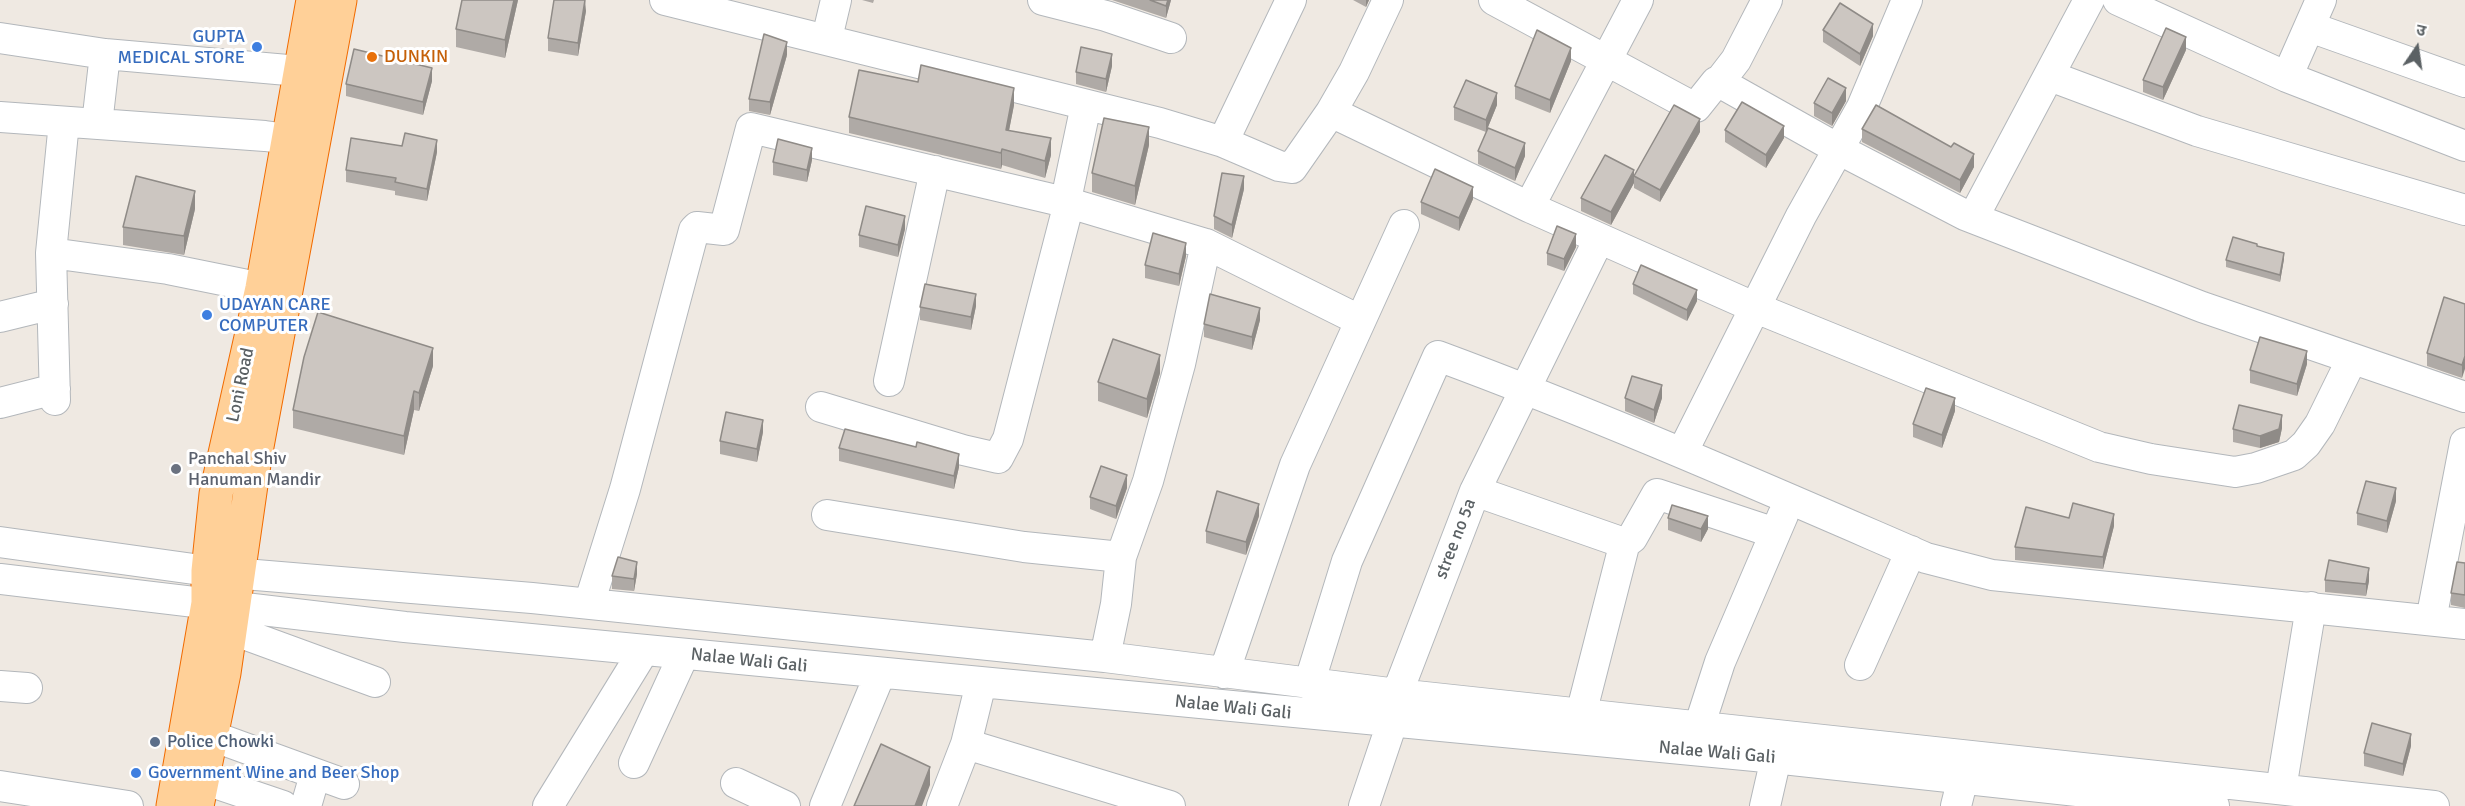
<!DOCTYPE html>
<html>
<head>
<meta charset="utf-8">
<style>
	body { margin:0 }
	#map { position:relative; width:2465px; height:806px; overflow:hidden; background:#efe9e2; font-family:Signika,"Noto Sans Devanagari",sans-serif }
	canvas { display:block }
	.north { position:absolute; left:2387px; top:18px; width:60px; height:60px; -webkit-text-stroke:4px #fff; paint-order:stroke; rotate:13deg; font-size:16px; font-weight:700; line-height:24px; text-align:center; color:#5b6164 }
	.north::after { content:''; display:block; margin:auto; width:21px; height:27px; background:#5b6164; clip-path:polygon(50% 0,100% 100%,50% 72%,0 100%) }
</style>
</head>
<body>
<div id="map">
<canvas width="2465" height="806"></canvas>
<div class="north">उ</div>
</div>
<script>
const ctx = document.querySelector('canvas').getContext('2d');
ctx.lineJoin = 'round';
function strokePath(path, color, width, dash) { ctx.strokeStyle = color; ctx.lineWidth = width; ctx.lineCap = dash ? 'butt' : 'round'; ctx.setLineDash(dash || []); ctx.stroke(path); }
function fillPath(path, color) { ctx.fillStyle = color; ctx.fill(path, 'evenodd'); }
function drawText(font, color, halo, rows, align = 'center') {
  ctx.font = font + ' Signika,sans-serif'; ctx.lineWidth = 6; ctx.setLineDash([]); ctx.textBaseline = 'middle'; ctx.strokeStyle = halo; ctx.fillStyle = color; for (const [text, x, y, turn = 0] of rows) {
    ctx.save(); ctx.translate(x, y); ctx.rotate((+turn || 0) * Math.PI / 180); ctx.textAlign = isNaN(turn) ? turn : align; if (halo) ctx.strokeText(text, 0, 0); ctx.fillText(text, 0, 0); ctx.restore();
  }
}
const minor = new Path2D(`
	M665,0L1160,123L1223,142L1279,166L1292,168L1331,112L1354,72L1388,0
	M1043,0L1106,16L1171,38
	M1494,0L1693,107H1696L1716,82H1719L1840,150L1965,215L2202,307L2465,397
	M2118,0L2287,77L2465,146
	M2310,27L2465,82
	M0,38L105,54L299,71
	M827,38L836,0
	M2050,76L2197,131L2465,210
	M2287,77L2321,0
	M1719,82L1736,60L1767,0
	M1331,112L1529,207L1756,308L2099,447L2151,459L2235,472L2256,468L2294,455L2306,444L2320,424L2352,359
	M0,117L265,136L311,142
	M97,124L105,54
	M1223,142L1291,0
	M1529,207L1638,0
	M1973,218L2089,0
	M51,253L168,269L262,288
	M0,317L53,304
	M889,381L935,171
	M55,400L51,253L64,122
	M0,403L55,389
	M821,407L963,450L998,458L1008,439L1069,203L1066,200L1086,105
	M1682,453L1801,216L1862,107L1907,0
	M1475,491L1621,542L1628,541L1632,538L1657,494L1775,533
	M827,515L1024,547L1121,557
	M0,542L208,571L532,598L1105,657L1397,694L2434,806
	M0,579L405,627L1755,756L2214,806
	M589,604L625,489L694,230L697,227L724,230L751,128L1069,203L1206,244L1359,320
	M2431,620L2465,443
	M230,629L375,682
	M1105,657L1116,604L1121,557L1148,481L1180,364L1206,244
	M1860,665L1911,551
	M1224,673L1295,465L1404,225
	M1309,684L1347,561L1438,356C1603,417 1764,488 1926,558L1992,575L2465,624
	M0,686L27,688
	M1581,714L1625,542
	M1699,727L1720,662L1783,515
	M212,736L344,784
	M966,744L1170,806
	M634,763L684,654
	M203,779L283,806
	M736,783L785,806
	M0,786L128,806
	M2281,789L2311,607
	M306,806L315,775
	M548,806L644,650
	M825,806L880,674
	M942,806L966,744L981,683
	M1364,806L1392,723L1397,694L1475,491L1599,239
	M1765,806L1776,758
	M1956,806L1963,778`);
const trunk = new Path2D(`
	M173,806L208,603V571L216,494L262,288L313,0
	M197,806L224,673L255,457L340,0`);
strokePath(minor, '#b3b7bb', 32);
strokePath(trunk, '#f16b00', 35);
strokePath(minor, '#fff', 30);
strokePath(trunk, '#ffd098', 33);
fillPath(new Path2D(`
	M518,0L505,58L456,47V29Z
	M862,0H874L873,3Z
	M1112,0H1171L1166,18Z
	M1353,0H1369L1366,7Z
	M586,11L578,56L548,51V38Z
	M1823,30L1873,36L1860,66L1823,42Z
	M2186,50L2163,100L2143,92V80Z
	M787,55L770,115L749,111V99Z
	M1571,61L1550,113L1515,99V86Z
	M1112,66L1106,92L1076,84V72Z
	M432,81L423,115L346,96V84Z
	M1846,101L1832,126L1814,116V103Z
	M1014,105L1009,130L1051,155L1045,178L1002,165L1001,169L849,133V117Z
	M1497,105L1486,132L1454,120V107Z
	M1862,129L1974,167L1960,193L1862,142Z
	M1725,130L1784,138L1766,168L1725,142Z
	M1700,132L1660,202L1634,188V176Z
	M1149,145L1135,205L1092,192V173Z
	M1478,151L1525,156L1515,181L1478,164Z
	M437,152L427,201L395,195V191L346,182V170Z
	M812,160L807,182L773,175V162Z
	M1634,183L1611,225L1581,211V198Z
	M1244,189L1232,238L1214,229V216Z
	M1473,199L1459,231L1421,214V202Z
	M195,209L184,255L123,245V227Z
	M905,229L898,257L859,247V235Z
	M2257,246L2284,259L2280,282L2226,267V260Z
	M1576,247L1564,271L1547,265V253Z
	M1186,256L1179,286L1145,278V265Z
	M1633,284L1697,301L1687,321L1633,294Z
	M2465,304L2462,378L2427,366V353Z
	M976,306L971,330L920,320V307Z
	M1260,320L1252,350L1204,337V324Z
	M2307,364L2297,396L2250,383V370Z
	M433,366L419,411L414,410L404,455L293,428V410Z
	M1160,373L1147,418L1098,401V382Z
	M1625,398H1662L1654,423L1625,411Z
	M1955,411L1942,448L1913,437V424Z
	M2282,428L2279,442L2260,448L2233,442V429Z
	M763,432L757,462L720,454V441Z
	M839,448L959,467L954,489L839,461Z
	M1127,488L1116,519L1090,509V497Z
	M2396,501L2387,533L2357,525V513Z
	M1259,516L1246,555L1206,543V531Z
	M1668,518L1708,529L1701,542L1668,530Z
	M2069,518L2114,526L2103,569L2015,560V547Z
	M2465,563V608L2451,605V593Z
	M637,574L634,591L612,589V576Z
	M2325,580L2369,581L2366,596L2325,592Z
	M2411,746L2403,776L2364,766V753Z`), '#afaaa6');
fillPath(new Path2D(`
	M514,0H518L505,58V40Z
	M585,0L586,11L578,56V43Z
	M1168,0H1171L1166,18V6Z
	M1366,0H1369L1366,7Z
	M1873,24V36L1860,66V54Z
	M2186,37V50L2163,100V87Z
	M787,42V55L770,115V102Z
	M1571,48V61L1550,113V100Z
	M1112,54V66L1106,92V79Z
	M432,68V81L423,115V102Z
	M1014,88V105L1006,146V130Z
	M1846,88V101L1832,126V113Z
	M1497,93V105L1486,132V120Z
	M1700,119V132L1660,202V190Z
	M1784,126V138L1766,168V155Z
	M1149,127V145L1135,205V186Z
	M1051,138V155L1045,178V161Z
	M437,140V152L427,201V189Z
	M1525,143V156L1515,181V168Z
	M812,148V160L807,182V170Z
	M1002,149V165L1001,169V153Z
	M1974,154V167L1960,193V180Z
	M1634,170V183L1611,225V212Z
	M1244,176V189L1232,238V225Z
	M1473,187V199L1459,231V218Z
	M195,191V209L184,255V236Z
	M905,216V229L898,257V245Z
	M1576,234V247L1564,271V259Z
	M1186,243V256L1179,286V274Z
	M2284,253V259L2280,282V275Z
	M1697,290V301L1687,321V310Z
	M976,294V306L971,330V317Z
	M1260,308V320L1252,350V337Z
	M433,348V366L419,411V393Z
	M2307,351V364L2297,396V384Z
	M1160,355V373L1147,418V399Z
	M2465,356V369L2462,378V365Z
	M1662,385V398L1654,423V410Z
	M414,391V410L404,455V436Z
	M1955,398V411L1942,448V435Z
	M2282,415V428L2279,442L2260,448V436Z
	M763,420V432L757,462V449Z
	M959,454V467L954,489V476Z
	M1127,475V488L1116,519V506Z
	M2396,488V501L2387,533V521Z
	M1259,504V516L1246,555V542Z
	M2114,514V526L2103,569V557Z
	M1708,516V529L1701,542V529Z
	M637,562V574L634,591V579Z
	M2369,568V581L2366,596V584Z
	M2411,734V746L2403,776V764Z
	M930,767V785L922,806H915Z`), '#8f8b87');
const building = new Path2D(`
	M462,0H514L505,40L456,29Z
	M554,0H585L578,43L548,38Z
	M1150,0H1168L1166,6Z
	M1840,3L1873,24L1860,54L1823,30Z
	M2166,28L2186,37L2163,87L2143,80Z
	M1537,30L1571,48L1550,100L1515,86Z
	M764,34L787,42L770,102L749,99Z
	M1081,47L1112,54L1106,79L1076,72Z
	M354,49L432,68L423,102L346,84Z
	M921,65L1014,88L1006,130L1051,138L1045,161L1002,149L1001,153L849,117L859,70L918,82Z
	M1828,78L1846,88L1832,113L1814,103Z
	M1466,80L1497,93L1486,120L1454,107Z
	M1742,102L1784,126L1766,155L1725,130Z
	M1674,105L1700,119L1660,190L1634,176Z
	M1876,105L1951,147L1954,143L1974,154L1960,180L1862,129Z
	M1104,118L1149,127L1135,186L1092,173Z
	M1488,128L1525,143L1515,168L1478,151Z
	M405,133L437,140L427,189L395,182L396,178L346,170L351,138L402,146Z
	M778,139L812,148L807,170L773,162Z
	M1605,155L1634,170L1611,212L1581,198Z
	M1435,169L1473,187L1459,218L1421,202Z
	M1222,173L1244,176L1232,225L1214,216Z
	M136,176L195,191L184,236L123,227Z
	M866,206L905,216L898,245L859,235Z
	M1557,226L1576,234L1564,259L1547,253Z
	M1153,233L1186,243L1179,274L1145,265Z
	M2233,237L2257,244V246L2284,253L2280,275L2226,260Z
	M1641,265L1697,290L1687,310L1633,284Z
	M925,284L976,294L971,317L920,307Z
	M1210,294L1260,308L1252,337L1204,324Z
	M2444,297L2465,304V356L2462,365L2427,353Z
	M318,312L433,348L419,393L414,391L404,436L293,410L304,357Z
	M2260,337L2307,351L2297,384L2250,370Z
	M1113,339L1160,355L1147,399L1098,382Z
	M1632,376L1662,385L1654,410L1625,398Z
	M1926,388L1955,398L1942,435L1913,424Z
	M2239,405L2282,415L2279,429L2260,436L2233,429Z
	M726,412L763,420L757,449L720,441Z
	M845,429L916,447L917,442L959,454L954,476L839,448Z
	M1101,466L1127,475L1116,506L1090,497Z
	M2366,481L2396,488L2387,521L2357,513Z
	M1217,491L1259,504L1246,542L1206,531Z
	M2073,503L2114,514L2103,557L2015,547L2026,507L2069,518Z
	M1672,505L1708,516L1701,529L1668,518Z
	M618,557L637,562L634,579L612,576Z
	M2329,560L2369,568L2366,584L2325,580Z
	M2457,562L2465,563V595L2451,593Z
	M2372,723L2411,734L2403,764L2364,753Z
	M881,744L930,767L915,806H854Z`);
fillPath(building, '#ccc6c1');
strokePath(building, '#8f8b87', 1.5);
for (const [x, y, r, color] of [
	[257,47,6,"#3f7fe0"],
	[372,57,6,"#e8710a"],
	[207,315,6,"#3f7fe0"],
	[176,469,6,"#6b7280"],
	[155,742,6,"#5c6f8a"],
	[136,773,6,"#3f7fe0"]
]) { const dot = new Path2D(); dot.arc(x, y, r, 0, 2 * Math.PI); ctx.fillStyle = color; ctx.fill(dot); strokePath(dot, '#fff', 2); }
drawText('18px', '#366cbe', '#fff', [
	["GUPTA",245,37,"right"],
	["MEDICAL STORE",245,58,"right"],
	["UDAYAN CARE",219,305],
	["COMPUTER",219,326],
	["Government Wine and Beer Shop",148,773]
], 'left');
drawText('18px', '#c56008', '#fff', [
	["DUNKIN",384,57]
], 'left');
drawText('18px', '#5b6164', '#fff', [
	["Loni Road",241,385,-78],
	["stree no 5a",1456,539,-69],
	["Nalae Wali Gali",749,661,6],
	["Nalae Wali Gali",1233,708,6],
	["Nalae Wali Gali",1717,753,5]
]);
drawText('18px', '#5b616d', '#fff', [
	["Panchal Shiv",188,459],
	["Hanuman Mandir",188,480]
], 'left');
drawText('18px', '#4e5e75', '#fff', [
	["Police Chowki",167,742]
], 'left');
</script>
</body>
</html>
